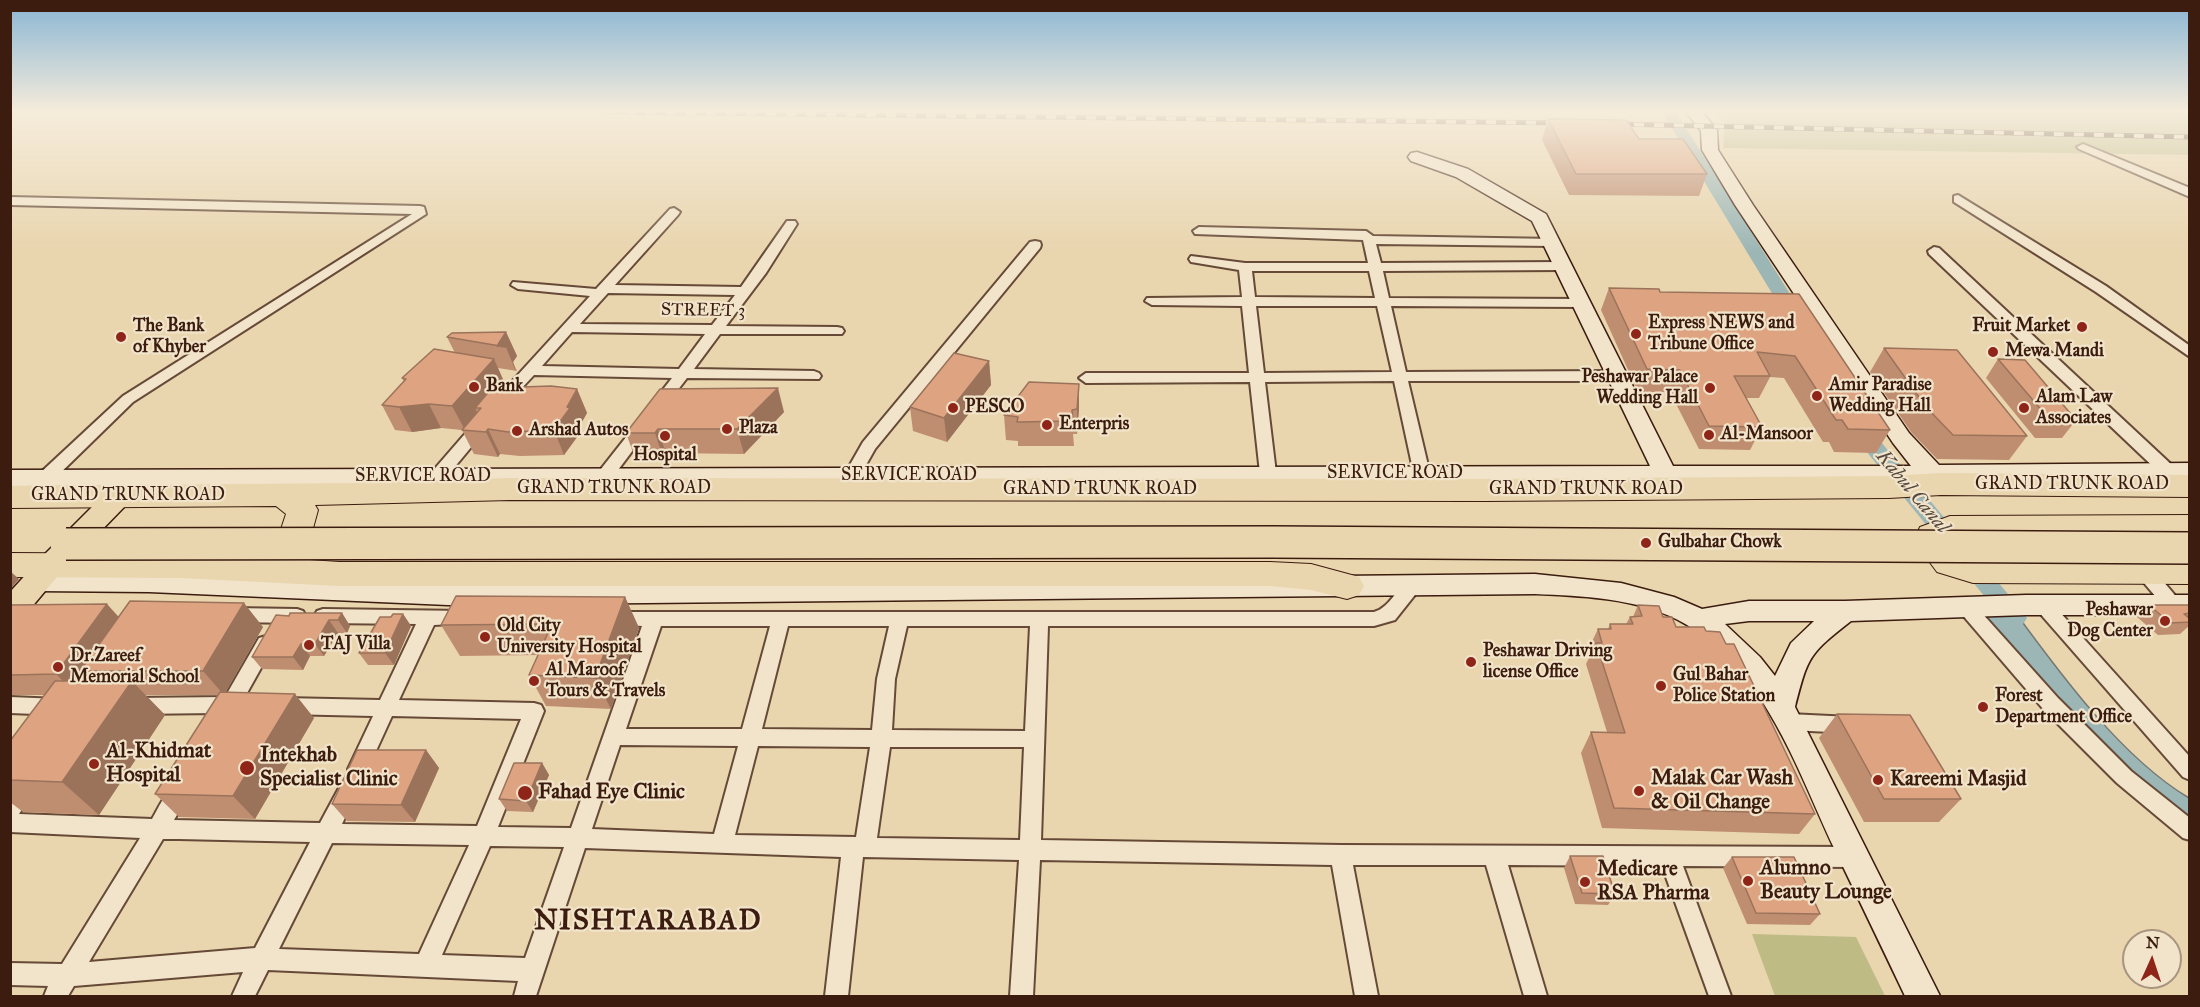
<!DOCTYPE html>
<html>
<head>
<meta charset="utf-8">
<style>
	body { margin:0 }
	#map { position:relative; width:2200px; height:1007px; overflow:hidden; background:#e9d5ae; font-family:"IM FELL Great Primer",serif }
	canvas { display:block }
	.frame { position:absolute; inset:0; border:12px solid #3b1c0f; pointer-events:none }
	.north { position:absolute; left:2122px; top:929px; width:60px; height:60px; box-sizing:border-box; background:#f1e4ca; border:2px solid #a8947f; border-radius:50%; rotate:3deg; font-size:16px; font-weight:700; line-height:24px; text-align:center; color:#3b1c0f }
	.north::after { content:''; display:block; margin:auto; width:21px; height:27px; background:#8f2418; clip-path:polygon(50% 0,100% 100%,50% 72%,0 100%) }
</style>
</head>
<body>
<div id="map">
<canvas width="2200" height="1007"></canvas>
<div class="frame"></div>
<div class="north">N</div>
</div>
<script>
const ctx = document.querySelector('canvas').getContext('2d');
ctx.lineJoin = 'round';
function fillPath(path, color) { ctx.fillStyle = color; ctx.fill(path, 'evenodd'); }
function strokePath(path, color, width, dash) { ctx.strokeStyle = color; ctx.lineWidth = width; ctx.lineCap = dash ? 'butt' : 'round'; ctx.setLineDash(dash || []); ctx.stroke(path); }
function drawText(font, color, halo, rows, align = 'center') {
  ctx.font = font + ' "IM FELL Great Primer",serif'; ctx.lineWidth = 4.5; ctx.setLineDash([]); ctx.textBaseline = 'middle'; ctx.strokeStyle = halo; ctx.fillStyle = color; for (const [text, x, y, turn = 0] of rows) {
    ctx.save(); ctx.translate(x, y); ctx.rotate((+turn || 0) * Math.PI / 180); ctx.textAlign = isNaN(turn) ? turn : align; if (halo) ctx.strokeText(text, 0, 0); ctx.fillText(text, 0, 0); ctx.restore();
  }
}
fillPath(new Path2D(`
	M1713,112H2189V155L1723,148L1725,123Z
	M1752,934L1856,937L1885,996H1775Z`), '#bebb85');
const water = new Path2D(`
	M1982,611L2015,612C2061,675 2122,758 2189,798V823C2115,757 2040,693 1982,611Z`);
fillPath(water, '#9bb6b5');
strokePath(water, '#757873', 1.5);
fillPath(new Path2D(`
	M1662,112H1676L1805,318L1802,322H1790L1787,318Z
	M1862,420L1869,422L1881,442L2023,612L2027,618L2023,624L2015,627L2007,624L1866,451L1852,427L1855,422Z`), '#9bb6b5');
const street = new Path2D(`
	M2083,144L2190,188V197L2079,149L2077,147Z
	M1958,195L2106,286L2190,346V357L2096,292L1954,202V196Z
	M10,197L420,206L424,207L426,214L133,402L51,482H39L37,478L39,474L123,396L412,214L10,205Z
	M674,208L680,212L678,215L615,285L741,287L787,221H795L797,224L766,273L726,326L837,327L842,328L844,331L842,334H720L694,369L814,371L819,373L821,376L819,379L687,378L663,409L658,411L650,406L672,378L534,375L504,407H494L491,404L494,401L590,296L518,289L511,285L513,282L596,289L670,209ZM608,293L735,295L712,325L580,324ZM572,332L705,334L679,369L542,366Z
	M1199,227L1366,231L1373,236L1557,239L1558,242L1552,246L1376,244L1381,263L1564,262L1571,266L1564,270L1383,271L1389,298L1582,299L1589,303L1582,307L1391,306L1406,372L1617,371L1624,376L1617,381H1408L1430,474L1428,478H1416L1414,474L1394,381L1265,382L1276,473L1274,477H1262L1260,473L1250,382L1086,383L1079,378L1086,373H1249L1242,306L1152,305L1145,301L1147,298L1242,297L1239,270L1191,262L1189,259L1191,256L1245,263H1368L1363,240L1195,234L1193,231ZM1252,271H1369L1375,298L1255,297ZM1256,306H1377L1392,372L1264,373Z
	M1035,241L1040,242L1041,245L1040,248L875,449L857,481H845L843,477L863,442L1030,242Z
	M1934,247L1939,248L2174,467L2176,471L2174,475H2162L1929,254L1928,251Z
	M482,419L490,424L487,428L443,481H431L429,477L431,473L477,420Z
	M643,421L651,426L609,482H597L595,478L597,474L638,422Z
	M2145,565L2151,567L2179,600L2182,605L2179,610L2173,612L2167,610L2139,577L2136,572L2139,567Z
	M1413,579L1419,581L1422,586L1395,620L1374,626H1048L1041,840L1341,845L1854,847L1862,850L1865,857L1862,864L1854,867L1683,866L1731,996H1709L1662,866L1508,865L1547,996H1524L1486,865H1353L1378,996H1355L1332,865L1040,860L1033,996H1010L1019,860L863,857L848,996H825L841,857L585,848L536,996H514L518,981L268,970L255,996H232L243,972L74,986L68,996H44L48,986L10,985V963L62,964L140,838L10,832C10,816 5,769 34,780L37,786L19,814L152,819C160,806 170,778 188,785L191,791L174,820L320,823L340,786L347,783L354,786L357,792L342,824L477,826L521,719L392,716L365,775L358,778L351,775L348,769L373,716L283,714L276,712L273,706L276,700L283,698L380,700L416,624L323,623L317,621L314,616L317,611L323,609L465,611L471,613L474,618L471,623L434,625L399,700L534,703L541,705L544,711L498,827L571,828L642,626L608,624L605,619L608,614L614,612H1374C1392,607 1396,585 1413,579ZM661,626H770L742,729H626ZM788,626H889L877,679L872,730L762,729ZM907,626H1030L1025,731L892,730L895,679ZM620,745L738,746L714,834L592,829ZM758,746L870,747L856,837L735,835ZM890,747H1024L1020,840L877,838ZM163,839H179L310,842L255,948L89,962ZM332,843L469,845L419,954L279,949ZM490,846L564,847L525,958L442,955Z
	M2043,598L2049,600L2190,757V780L2183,777L2037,610L2034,605L2037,600Z
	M1966,600L1972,602L2058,698L2131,771L2190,818V840L2183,838L2117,783L2044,710L1960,612L1957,607L1960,602Z
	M233,608L297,609L303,611L306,616L303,621L297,623L233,622L227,620L224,615L227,610Z
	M266,636L273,638L275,643L242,702L244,705C239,714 231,720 220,717L218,713L133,714L126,712L123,706L126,700L133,698L225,697L259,638Z
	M10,697L60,699L67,701L70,707L67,713L60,715L10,713Z
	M1789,714L1851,717L1858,719L1861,725L1858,731L1851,733L1789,730L1782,728L1779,722L1782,716Z`);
const secondary = new Path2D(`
	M1686,112H1702L1717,130L1718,150L1753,205L1909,433L1939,465L2190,463V479L1934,482L1268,481L851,485L10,486V470L1650,466L1532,221L1456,177L1411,161L1408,157L1411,153L1417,152L1468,169L1546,214L1673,466H1911L1893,443L1735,205L1702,150L1701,131Z
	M37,571L149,572L448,585L1535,574L1621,583L1674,597L1702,609L1749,601H1845L2026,595H2190V615H2026L1851,621C1809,654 1808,656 1795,707L1940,996H1905C1882,947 1858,898 1834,848C1796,767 1763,664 1678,620C1635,598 1582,596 1535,594L448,605L149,592L37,591L28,588L24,581L28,574ZM1749,621H1814L1791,643L1775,676L1760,657L1725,624Z`);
const primary = new Path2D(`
	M119,487L128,489L132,496L128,503L61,572L20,621L10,624V592L41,558L110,489Z`);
const highway = new Path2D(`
	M1941,473L2190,475V497L1941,495L1889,498L1486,501L510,500L315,505L318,510L312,532L295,559L339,562H1270L1311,564L1359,577L1364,586L1359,595L1347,599L1311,590L1270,586H339L181,578L10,577V553L181,554L256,557L280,532L286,514L276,506L10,508V486L358,483L510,478L1486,479L1889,476Z
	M2190,515V539L1949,541L1961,554L1974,559L2190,560V584L1973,583L1937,572L1914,541L1920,527L1950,516Z`);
strokePath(street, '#664a37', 4);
strokePath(secondary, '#3b1c0f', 3);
strokePath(primary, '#3b1c0f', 3);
strokePath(highway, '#3b1c0f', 2);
fillPath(street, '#f1e4ca');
fillPath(secondary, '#f1e4ca');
fillPath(primary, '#e9d5ae');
fillPath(highway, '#e9d5ae');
const rail = new Path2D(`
	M606,112L1563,123
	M1614,124L2190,137`);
strokePath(rail, '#3b1c0f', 5);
strokePath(rail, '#f1e4ca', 4, [10]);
const highwayBridge = new Path2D(`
	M66,544L1272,542L2190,548`);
strokePath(highwayBridge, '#3b1c0f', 34, []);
strokePath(highwayBridge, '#e9d5ae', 31);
fillPath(new Path2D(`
	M1548,119L1639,139L1707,174L1699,196L1569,195L1542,140Z
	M1609,288L1660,292L1799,294L1890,430L1876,453L1834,452L1829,442H1823L1784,378L1770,377L1759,398H1746L1762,427L1750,450L1699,449L1670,392H1638L1601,310Z
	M506,332L517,356L513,362L517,371L498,368L505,384L501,388L577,389L587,413L578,429L580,433L564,455L520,456L500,454L498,457L474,454L462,430L441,428L412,432L395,430L382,405L404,382L402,378L455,353L447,337Z
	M1884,348L2027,436L2009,460L1937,459L1911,432L1870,372Z
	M1998,359L2076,420L2062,438H2035L1986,378Z
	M989,361L991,385L947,442L913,431L910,407Z
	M1079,384V408L1077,434H1073L1074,446H1018V441L1006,440L1004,415Z
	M784,412L744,454L666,453L663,457L635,458L626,433Z
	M625,597L639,628L611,709L546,706L529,675L538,655L460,656L441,625Z
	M10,605L119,617L263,627L225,692L314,718L255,819L179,817L155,794L219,695H145L165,715L99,815L23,812L10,802V741L45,695H10Z
	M1638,605L1663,617L1676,627L1706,631L1726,644L1815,814L1799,834L1602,828L1581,753L1591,732H1607L1586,664L1590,656L1588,650L1598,629H1608L1610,624H1626L1630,617H1633Z
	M2149,605H2190V625L2180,634L2158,635L2137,617Z
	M342,613L350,626L347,633H338L324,656H310L303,670L262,669L252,657L289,616Z
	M403,614L411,626L394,665H368L359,653L391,617Z
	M1837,714L1961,799L1939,822H1864L1819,738Z
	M426,750L439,768L415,822L347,821L332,804Z
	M542,763L549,775L533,812L507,811L499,799Z
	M1570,856L1615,894L1608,905L1575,904L1564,868Z
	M1732,857L1820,914L1810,925L1747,924L1723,868Z`), '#bf8d70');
fillPath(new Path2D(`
	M506,332L517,356L513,362L516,372L506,347L497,346Z
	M494,359L505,384L482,410L481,408H475L478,415L465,430L452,406Z
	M989,361L991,385L947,442L944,418Z
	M1079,384V408L1077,434V409Z
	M778,388L784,412L744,454L737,429Z
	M577,389L587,413L578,429L580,433L564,455L554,430Z
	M429,404L441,428L412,432L399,407Z
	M488,429L500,454L498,457L486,432Z
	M658,429L666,453L663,457L655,433Z
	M10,571L19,579L10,590Z
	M625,597L639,628L611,709L595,678Z
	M244,603L263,627L224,695L203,671Z
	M107,604L126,625L80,671L88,679L77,695L56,674Z
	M342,613L350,626L347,633L338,620Z
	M403,614L411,626L394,665L385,653Z
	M329,620L338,633L324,656L315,644Z
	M301,644L310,656L303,670L293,657Z
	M132,681L165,715L99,815L62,782Z
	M295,694L314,718L255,819L233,796Z
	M426,750L439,768L415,822L401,805Z
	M542,763L549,775L533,812L526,801Z`), '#9b735b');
const building = new Path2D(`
	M1548,119L1626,120L1639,139H1683L1707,174H1576Z
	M1609,288L1659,289L1660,292L1799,294L1890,430L1848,429L1842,420H1836L1795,356L1757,352L1770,376H1734L1762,427L1709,426L1680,370L1647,369Z
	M506,332L497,346L506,347L447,337L452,333Z
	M1884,348L1957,350L2027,436L1953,435L1926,407Z
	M434,349L494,359L452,406L429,404L399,407L382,405L406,379L402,378Z
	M954,353L989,361L944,418L910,407Z
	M1998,359L2025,360L2076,420L2049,419Z
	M1029,382L1079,384L1077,409L1072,410L1073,421L1017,422L1018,417L1004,415Z
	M551,386L577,389L567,407L570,408L554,430L508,432L488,429L486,432L462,430L481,408H475L492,388Z
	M778,388L737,429H658L655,433H626L660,389Z
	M456,596L625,597L595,678L529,675L552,624L441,625Z
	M130,601L244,603L203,671H80Z
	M107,604L56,674L10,675V605Z
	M1638,605L1659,606L1663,617H1672L1676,627H1704L1706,631L1720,632L1726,644H1734L1815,814L1614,808L1591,732L1625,733L1596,643H1602L1598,629H1611L1610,624H1633L1630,617L1642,616Z
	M2149,605H2190V613L2184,614L2190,619V622L2170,623Z
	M290,613H342L338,620H329L315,644H301L293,657H252L276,615L289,616Z
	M393,614H403L385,653H359L380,617H391Z
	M55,681H132L62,782L10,780V741Z
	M220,692L295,694L233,796L155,794Z
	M1837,714L1910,715L1961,799H1884Z
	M357,750H426L401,805L332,804Z
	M514,763H542L526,801L499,799Z
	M1570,856H1603L1615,894L1582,893Z
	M1732,857H1794L1820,914L1756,913Z`);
fillPath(building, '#dea482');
strokePath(building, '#9b735b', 1.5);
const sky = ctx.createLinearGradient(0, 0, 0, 253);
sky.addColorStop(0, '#89b5d4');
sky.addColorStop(0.44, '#f5ecdb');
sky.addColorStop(1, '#f5ecdb00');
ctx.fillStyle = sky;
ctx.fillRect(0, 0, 2200, 253);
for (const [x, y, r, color] of [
	[2082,327,6,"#8f2418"],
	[1636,334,6,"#8f2418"],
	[121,337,6,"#8f2418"],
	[1993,352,6,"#8f2418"],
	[474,387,6,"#8f2418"],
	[1710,388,6,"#8f2418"],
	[1817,396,6,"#8f2418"],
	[953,408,6,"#8f2418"],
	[2024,408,6,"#8f2418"],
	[1047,425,6,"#8f2418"],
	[727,429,6,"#8f2418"],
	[517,431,6,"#8f2418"],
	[1709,435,6,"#8f2418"],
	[665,436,6,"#8f2418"],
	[1646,543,6,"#8f2418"],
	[2165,621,6,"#8f2418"],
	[485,637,6,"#8f2418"],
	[309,645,6,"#8f2418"],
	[1471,662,6,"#8f2418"],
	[58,667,6,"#8f2418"],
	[534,681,6,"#8f2418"],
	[1661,686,6,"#8f2418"],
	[1983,707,6,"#8f2418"],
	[94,764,6,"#8f2418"],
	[247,768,8,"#8f2418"],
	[1878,780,6,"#8f2418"],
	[1639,791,6,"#8f2418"],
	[525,793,8,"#8f2418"],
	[1748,881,6,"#8f2418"],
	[1585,882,6,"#8f2418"]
]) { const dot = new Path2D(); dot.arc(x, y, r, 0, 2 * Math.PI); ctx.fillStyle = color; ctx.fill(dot); strokePath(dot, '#f1e4ca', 2); }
drawText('18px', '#3b1c0f', '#f1e4ca', [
	["STREET 3",703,311,1],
	["SERVICE ROAD",1395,474],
	["SERVICE ROAD",909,476],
	["SERVICE ROAD",423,477],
	["GRAND TRUNK ROAD",2072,485],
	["GRAND TRUNK ROAD",614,489],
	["GRAND TRUNK ROAD",1100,490],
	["GRAND TRUNK ROAD",1586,490],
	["GRAND TRUNK ROAD",128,496]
]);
drawText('bold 18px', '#3b1c0f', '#f1e4ca', [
	["Express NEWS and",1648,324],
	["Tribune Office",1648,345],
	["The Bank",133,327],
	["of Khyber",133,348],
	["Fruit Market",2070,327,"right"],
	["Mewa Mandi",2005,352],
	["Peshawar Palace",1698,378,"right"],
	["Wedding Hall",1698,399,"right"],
	["Amir Paradise",1829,386],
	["Wedding Hall",1829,407],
	["Bank",486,387],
	["Alam Law",2036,398],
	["Associates",2036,419],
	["PESCO",965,408],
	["Enterpris",1059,425],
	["Plaza",739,429],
	["Arshad Autos",529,431],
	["Al-Mansoor",1721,435],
	["Hospital",665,456,"center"],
	["Gulbahar Chowk",1658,543],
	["Peshawar",2153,611,"right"],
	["Dog Center",2153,632,"right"],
	["Old City",497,627],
	["University Hospital",497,648],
	["TAJ Villa",321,645],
	["Peshawar Driving",1483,652],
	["license Office",1483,673],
	["Dr.Zareef",70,657],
	["Memorial School",70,678],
	["Al Maroof",546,671],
	["Tours & Travels",546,692],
	["Gul Bahar",1673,676],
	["Police Station",1673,697],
	["Forest",1995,697],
	["Department Office",1995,718]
], 'left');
drawText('italic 20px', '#584a41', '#f1e4ca', [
	["Kabul Canal",1912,492,50]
]);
drawText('bold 21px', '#3b1c0f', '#f1e4ca', [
	["Al-Khidmat",106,752],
	["Hospital",106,776],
	["Intekhab",260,756],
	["Specialist Clinic",260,780],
	["Malak Car Wash",1651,779],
	["& Oil Change",1651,803],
	["Kareemi Masjid",1890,780],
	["Fahad Eye Clinic",538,793],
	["Alumno",1760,869],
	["Beauty Lounge",1760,893],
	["Medicare",1597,870],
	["RSA Pharma",1597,894]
], 'left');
ctx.letterSpacing = '1.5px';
drawText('bold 28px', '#3b1c0f', '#f1e4ca', [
	["NISHTARABAD",648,922]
]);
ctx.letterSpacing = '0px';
</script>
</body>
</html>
